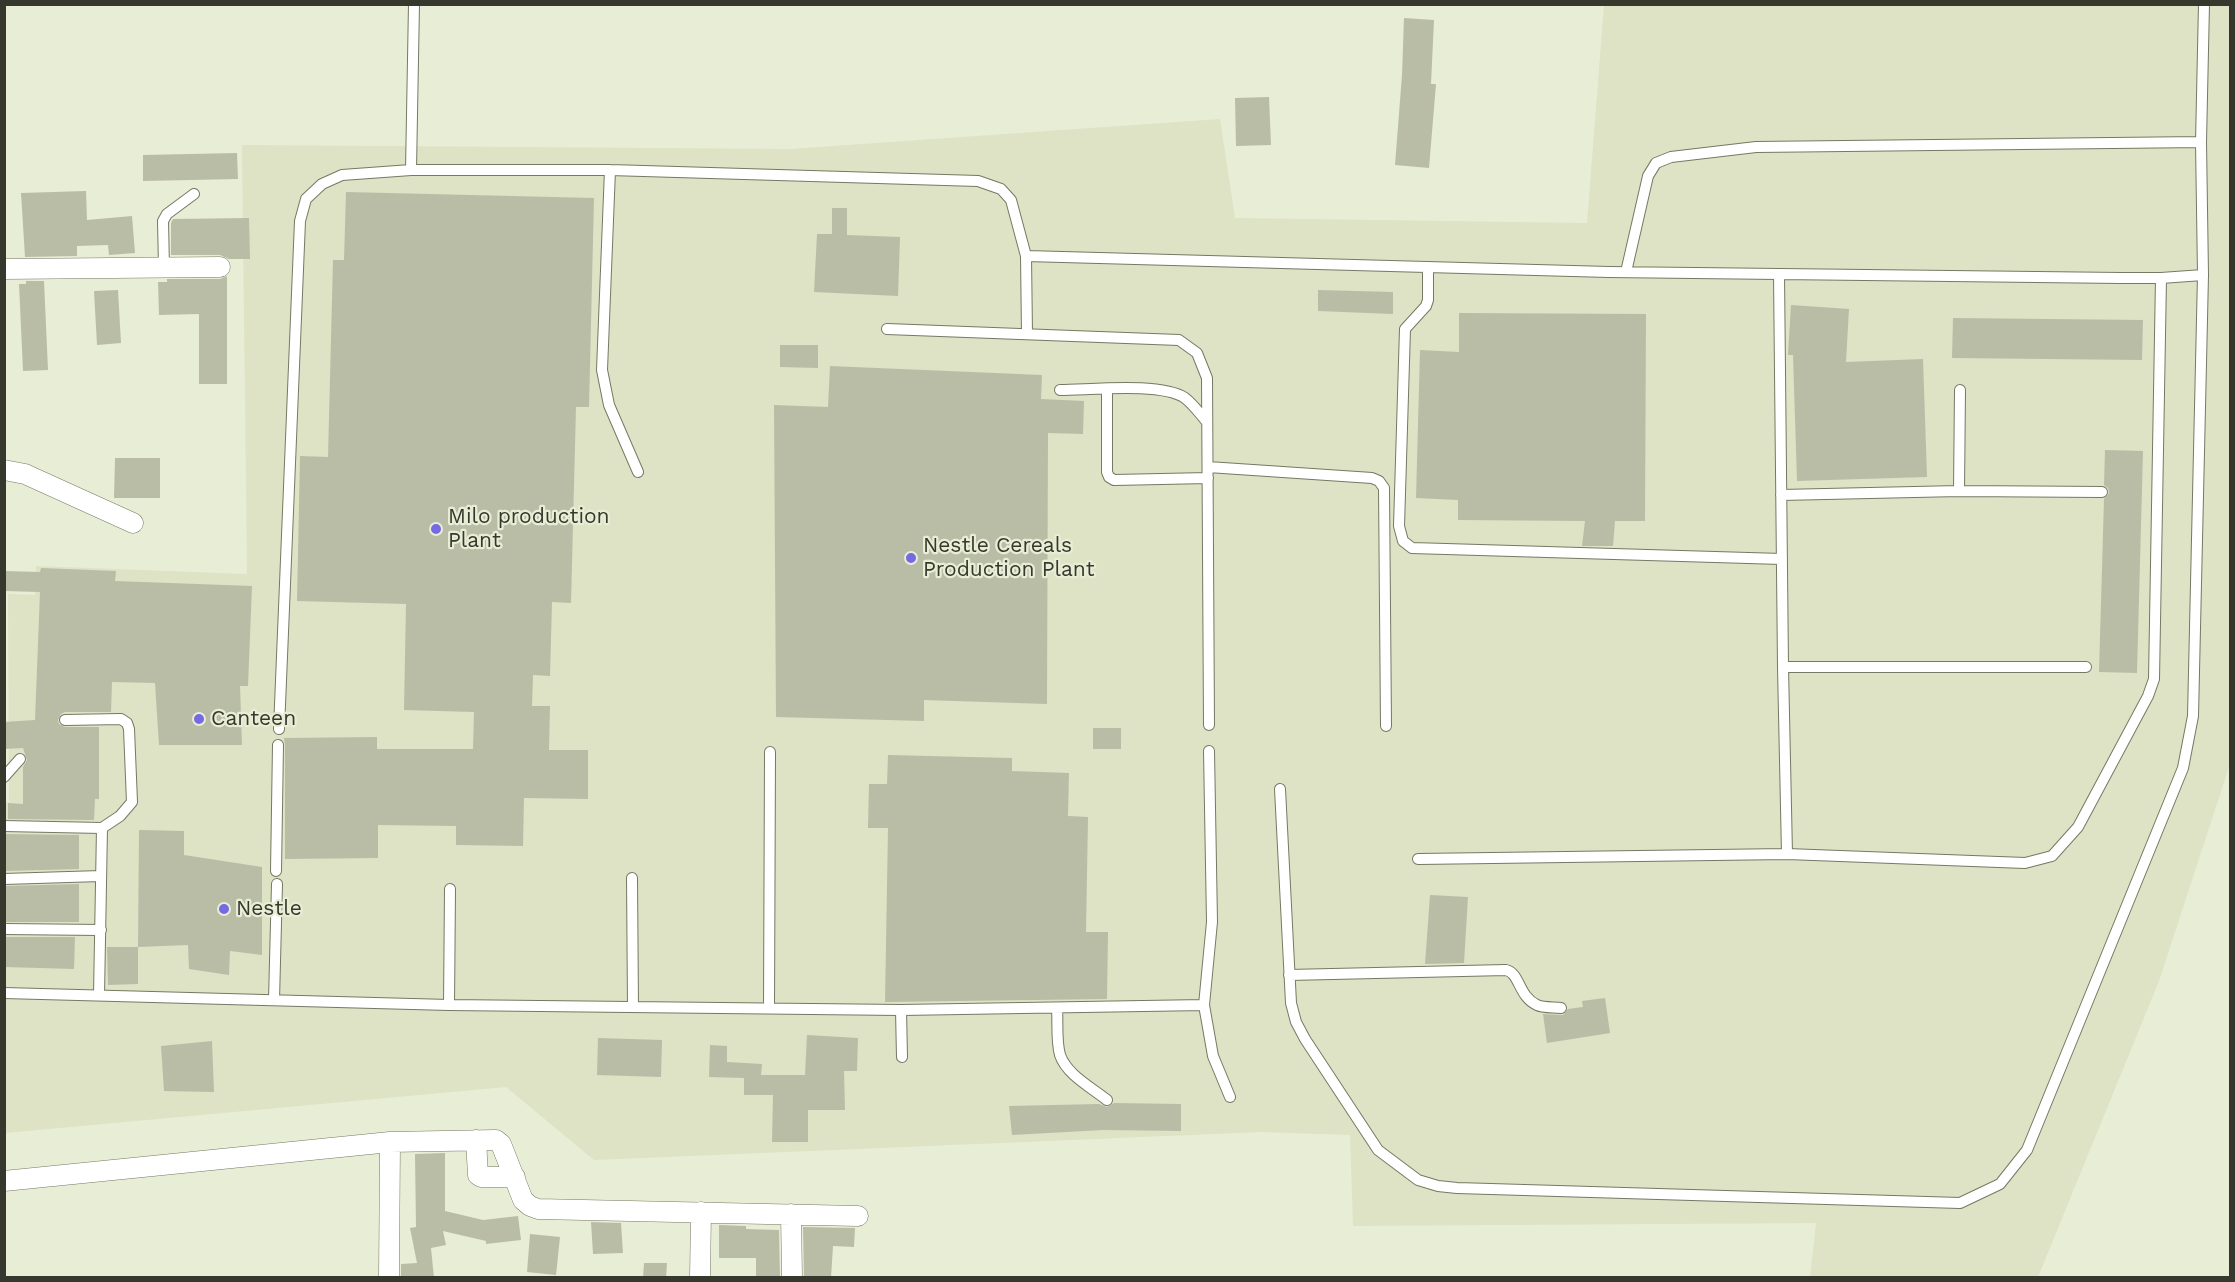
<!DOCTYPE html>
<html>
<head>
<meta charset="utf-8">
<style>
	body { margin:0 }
	#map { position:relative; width:2235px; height:1282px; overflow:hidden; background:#e8edd5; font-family:"Work Sans",sans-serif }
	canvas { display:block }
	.frame { position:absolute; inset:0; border:6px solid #36382e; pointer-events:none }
</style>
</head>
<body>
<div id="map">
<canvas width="2235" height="1282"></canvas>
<div class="frame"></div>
</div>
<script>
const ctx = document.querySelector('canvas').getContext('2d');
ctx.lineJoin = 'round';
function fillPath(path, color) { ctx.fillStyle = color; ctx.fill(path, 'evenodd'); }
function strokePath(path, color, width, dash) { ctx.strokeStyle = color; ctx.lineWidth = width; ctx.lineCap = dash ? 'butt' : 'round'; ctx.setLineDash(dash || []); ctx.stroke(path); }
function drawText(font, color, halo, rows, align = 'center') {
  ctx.font = font + ' "Work Sans",sans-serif'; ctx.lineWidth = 4.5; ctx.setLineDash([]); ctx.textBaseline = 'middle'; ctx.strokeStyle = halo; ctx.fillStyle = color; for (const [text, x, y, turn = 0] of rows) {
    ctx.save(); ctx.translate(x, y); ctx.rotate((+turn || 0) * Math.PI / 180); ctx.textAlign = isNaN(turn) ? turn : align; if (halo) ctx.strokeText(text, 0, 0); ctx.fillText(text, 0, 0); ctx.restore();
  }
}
fillPath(new Path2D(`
	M1604,5H2230V764L2159,981L2038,1277H1810L1816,1223L1353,1226L1350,1135L1262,1132L594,1160L506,1087L5,1133L4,803L9,802L8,594L35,595L36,566L247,574L242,145L790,149L1220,119L1235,218L1587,223Z`), '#dde3c4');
fillPath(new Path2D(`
	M1404,18L1434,20L1431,84H1436L1429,168L1395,165L1402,75Z
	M1269,97L1271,145L1236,146L1235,98Z
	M237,153L238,179L143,181V155Z
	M86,191L87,220L132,216L135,253L109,255L108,245L77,246V256L25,257L21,193Z
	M346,192L594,198L589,407H576L571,603L552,602L550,676L533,675L532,706H550L549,750H588V799L524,798L523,846L456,845V826L378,825V858L285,859V745L284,738L377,737V749H473L474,712L404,710L406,604L297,601L300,456L328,457L333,260H344Z
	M832,208H847V235L900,237L898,296L814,292L817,234H832Z
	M249,218L250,259H229L220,255H171V223L173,219Z
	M227,276V384H199V314L159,315L158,282H167V279H220Z
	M26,281H44L48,370L23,371L19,284H26Z
	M118,290L121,343L97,345L94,291Z
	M1318,290L1393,292V314L1318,311Z
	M1791,305L1849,309L1846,362L1923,359L1927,477L1797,481L1793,355H1788Z
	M1459,313L1646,314L1645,521H1615L1613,546H1582L1585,521L1458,520V500L1416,498L1420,350L1459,352Z
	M1953,318L2143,320L2142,360L1952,358Z
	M780,345H818V368L780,367Z
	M830,366L1042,375L1041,399L1084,401L1083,434L1048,433L1047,704L924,700V721L776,717L774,405L828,407Z
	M2105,450L2143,451L2137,673L2099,672L2104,499L2109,493L2108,488L2104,485Z
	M115,458H160V498H114Z
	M41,568L116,571L115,581L252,586L248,686H240L242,745H159L155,683L112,682L111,712H65L61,714L58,720L59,724L65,727H99V799H95L94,820L8,819V803L23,804V767L27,760L23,748L4,749V722L35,720L40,592L4,591V571L40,572Z
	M1093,728H1121V749H1093Z
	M888,755L1012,758V771L1069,773L1068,816L1088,817L1086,932H1108L1107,999L885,1002L888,828H868L869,784H887Z
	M139,830L184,831V855L262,867V955L230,951L229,975L189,969L188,945L138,947Z
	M4,834L79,835V869L4,871Z
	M79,884V922H4V886Z
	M1430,895L1468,897L1464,963L1425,964Z
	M4,937H75L74,969L4,967Z
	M107,947H138V984L108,985Z
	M1605,998L1610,1033L1547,1043L1543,1014L1563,1015L1568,1009L1583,1007L1582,1001Z
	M807,1035L858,1038L857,1071H844L845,1110H808V1142H772L773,1095H744V1078L709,1077L710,1045L727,1046V1062L762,1064L761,1075H805Z
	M598,1038L662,1040L661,1077L597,1075Z
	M212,1041L214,1092L164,1091L161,1046Z
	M1114,1103L1181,1104V1131L1103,1130L1012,1135L1009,1106L1099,1104L1107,1107Z
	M445,1153V1211L483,1220L518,1216L521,1240L486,1244V1241L443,1231L446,1245L431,1248L434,1278H401V1264L417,1263L410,1228L416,1227L415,1154Z
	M591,1222L621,1223L623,1253L593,1254Z
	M719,1225L746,1226V1229L779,1230L780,1278H756V1258H719Z
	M803,1227L855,1228L854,1247L833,1246L831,1278H804Z
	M530,1234L560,1237L556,1275L527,1272Z
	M644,1263H667L666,1278H643Z`), '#b9bda6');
const service = new Path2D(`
	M411,170L414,4
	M610,170L602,370L609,405L638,472
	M1026,256L1609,272L2121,278H2161L2203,275L2201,142L2204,4
	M164,268L163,221L167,214L194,194
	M1428,268V300L1426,306L1405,329L1399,526L1403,541L1412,548L1782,559
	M1626,272L1648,176L1656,163L1671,157L1756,147L2201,142
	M1779,274L1783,667L1787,854
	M887,329L1179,340L1197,353L1207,378L1209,725
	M1107,389V472L1109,477L1114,480L1208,478
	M1060,390C1090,390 1161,382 1185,398C1194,405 1200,414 1207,422
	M1208,467L1372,478L1379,481L1384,488L1386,726
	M1959,491L1960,390
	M1781,495L1959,491L2102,492
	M1783,667H2086
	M65,720L121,719L127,723L129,729L132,802L120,816L102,828
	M279,729L300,221L306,199L322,184L342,175L411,170H610L978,181L1001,189L1011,200L1026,256L1027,334
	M4,777L20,759
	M1280,789L1291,1003L1296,1022L1305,1039L1378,1150L1418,1180L1438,1186L1457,1188L1960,1203L2000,1184L2027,1150L2183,768L2193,716L2203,275
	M4,826L102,828L99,995
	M1418,859L1787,854L2025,863L2052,856L2078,827L2148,696L2154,679L2161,278
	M276,871L278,745
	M632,878L633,1007
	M4,879L101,876
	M4,929L101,930
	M1289,975L1506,970C1520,973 1518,996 1537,1005C1543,1008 1554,1007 1561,1008
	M4,993L449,1005L901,1010L1204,1005L1212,922L1209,751
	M274,1000L277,884
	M449,1005L450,889
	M1204,1005L1213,1056L1230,1097
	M769,1008L770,752
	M1057,1008C1058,1022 1056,1041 1060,1055C1067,1075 1091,1087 1107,1100
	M901,1010L902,1057`);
const minor = new Path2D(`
	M4,269L220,267
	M4,470L25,474L133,523
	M476,1140L478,1175L481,1177H515
	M4,1181L390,1142L496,1140L501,1144L523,1200L530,1206L538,1209L858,1216
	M791,1214L792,1278
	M389,1278L390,1142
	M700,1278L701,1212`);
strokePath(service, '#757964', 12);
strokePath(minor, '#757964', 21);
strokePath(service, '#fff', 10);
strokePath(minor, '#fff', 20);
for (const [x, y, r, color] of [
	[436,529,6,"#7569e4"],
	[911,558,6,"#7569e4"],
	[199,719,6,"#7569e4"],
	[224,909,6,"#7569e4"]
]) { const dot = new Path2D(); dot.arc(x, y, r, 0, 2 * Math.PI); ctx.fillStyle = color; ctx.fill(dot); strokePath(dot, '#e8edd5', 2); }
drawText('21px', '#36382e', '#e8edd5', [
	["Milo production",448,517],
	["Plant",448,541],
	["Nestle Cereals",923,546],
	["Production Plant",923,570],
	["Canteen",211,719],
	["Nestle",236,909]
], 'left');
</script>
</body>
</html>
